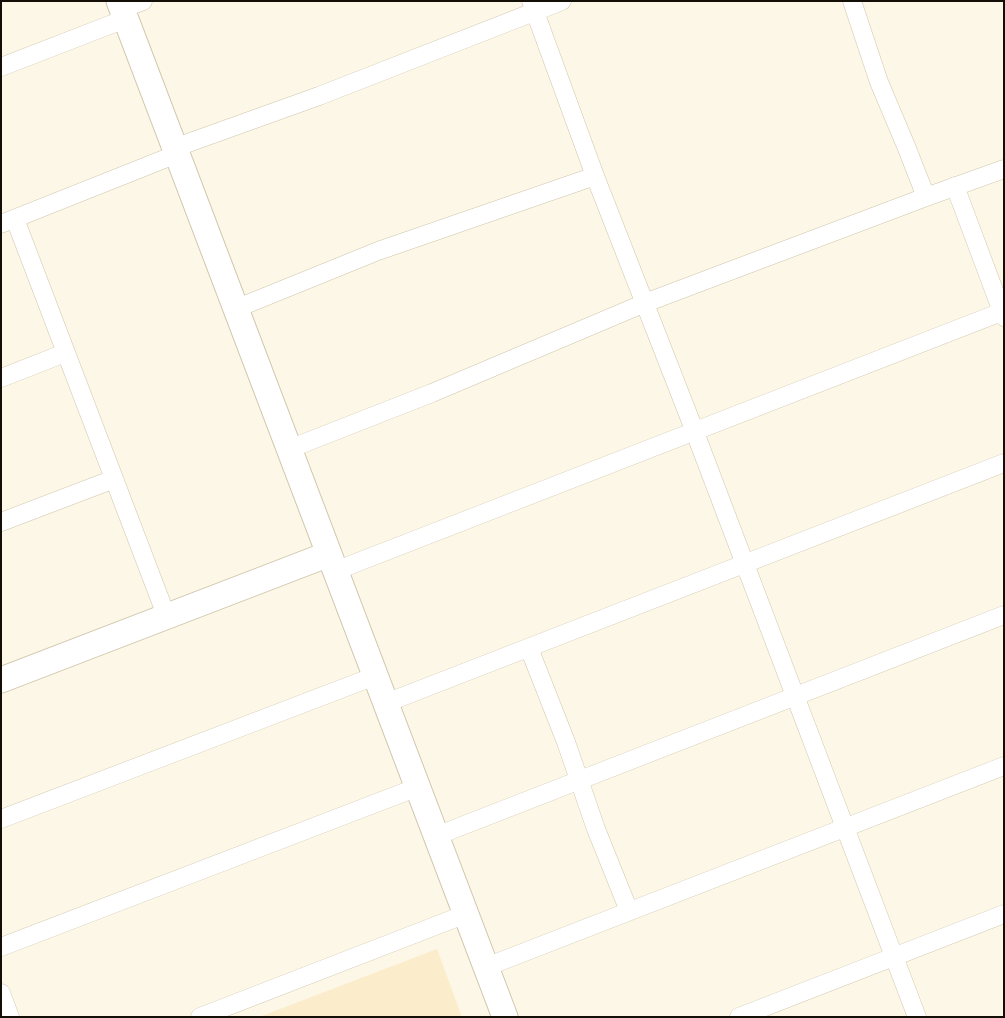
<!DOCTYPE html>
<html>
<head>
<meta charset="utf-8">
<style>
	body { margin:0 }
	#map { position:relative; width:1005px; height:1018px; overflow:hidden; background:#fdf7e7; font-family:"DejaVu Sans",sans-serif }
	canvas { display:block }
	.frame { position:absolute; inset:0; border:2px solid #130f07; pointer-events:none }
</style>
</head>
<body>
<div id="map">
<canvas width="1005" height="1018"></canvas>
<div class="frame"></div>
</div>
<script>
const ctx = document.querySelector('canvas').getContext('2d');
ctx.lineJoin = 'round';
function fillPath(path, color) { ctx.fillStyle = color; ctx.fill(path, 'evenodd'); }
function strokePath(path, color, width, dash) { ctx.strokeStyle = color; ctx.lineWidth = width; ctx.lineCap = dash ? 'butt' : 'round'; ctx.setLineDash(dash || []); ctx.stroke(path); }
fillPath(new Path2D(`
	M437,949L462,1017H259Z`), '#fbedcc');
const street = new Path2D(`
	M531,1L595,176L688,414L917,1017
	M852,1L879,82L906,146L926,197
	M122,9L143,1
	M1,67L125,19
	M174,148L319,96L562,1
	M955,186L1004,317
	M15,219L166,615
	M1,224L177,154
	M235,309L378,251L595,176
	M1,378L65,353
	M289,449L432,393L645,303L926,197L1004,169
	M1,522L114,479
	M335,571L1004,311
	M529,648L566,742L596,829L629,911
	M386,703L1004,463
	M1,819L375,676
	M436,836L1004,615
	M1,947L418,787
	M486,967L1004,766
	M1,993L10,1017
	M200,1017L466,914
	M739,1017L1004,914`);
const secondary = new Path2D(`
	M119,1L505,1017
	M1,680L329,554`);
strokePath(street, '#d0c6ad', 19);
strokePath(secondary, '#d0c6ad', 27);
strokePath(street, '#fff', 18);
strokePath(secondary, '#fff', 25);
</script>
</body>
</html>
